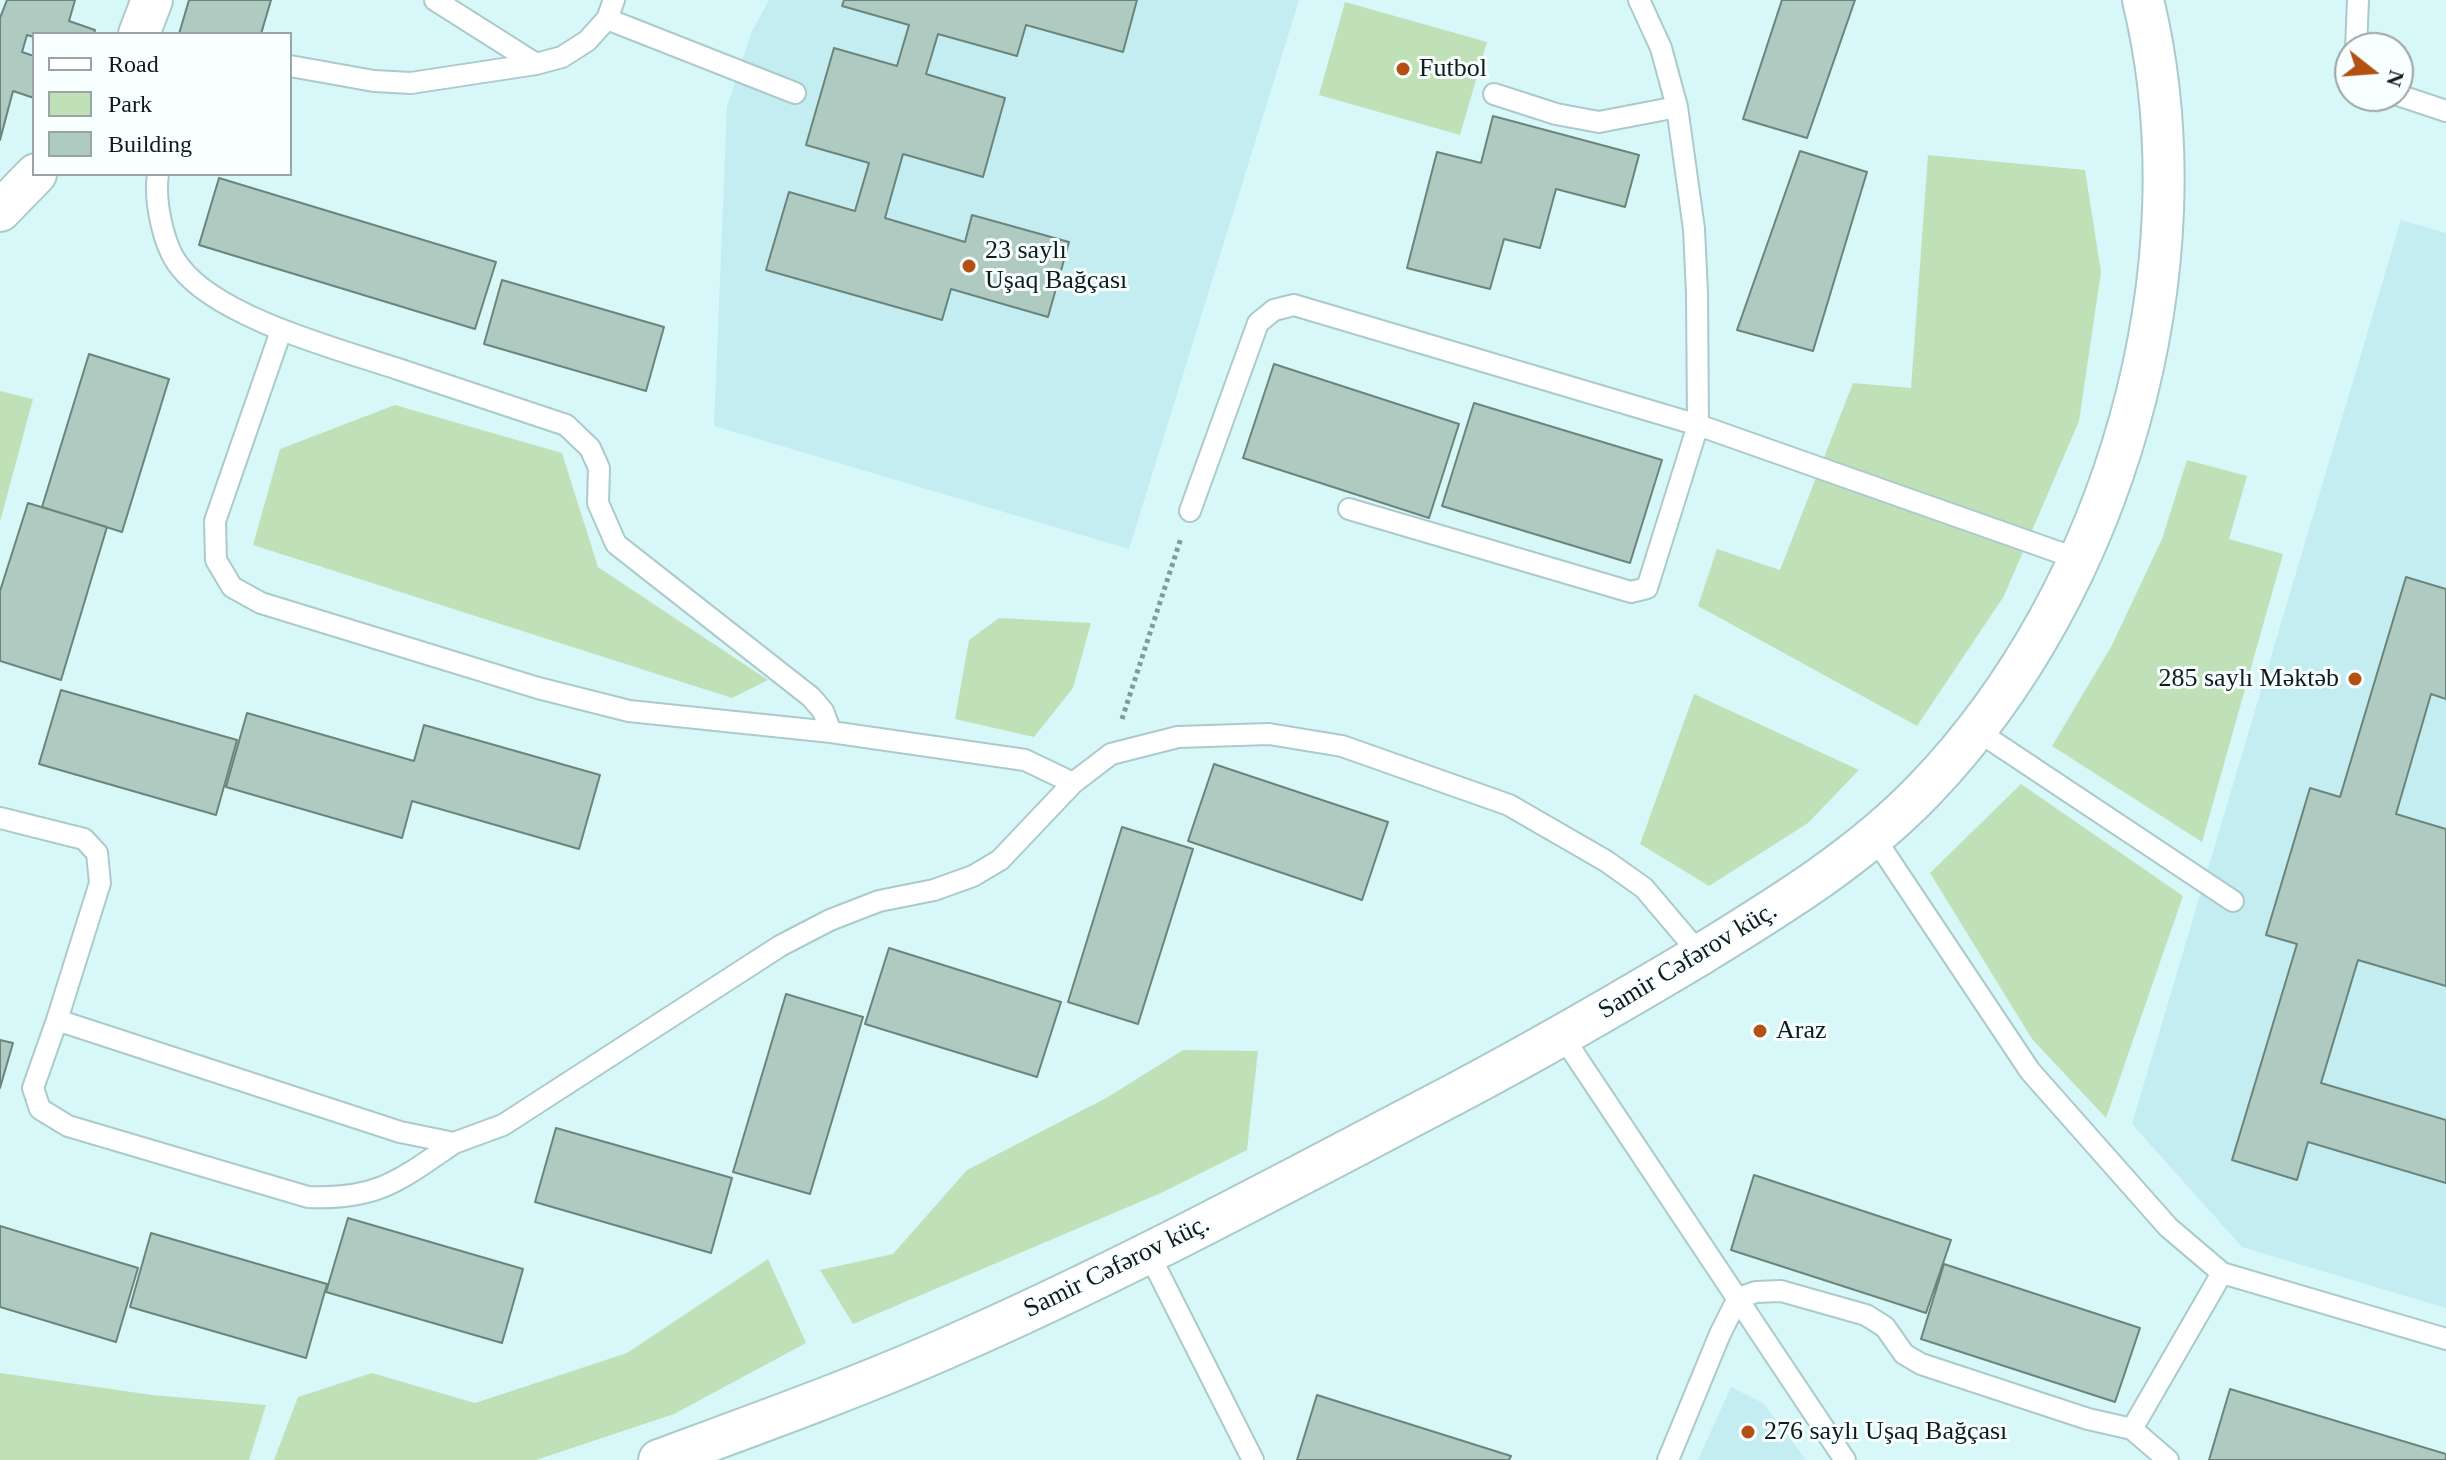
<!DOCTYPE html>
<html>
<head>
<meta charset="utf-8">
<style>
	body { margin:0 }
	#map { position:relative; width:2446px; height:1460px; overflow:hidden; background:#d8f7f9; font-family:Georgia,serif }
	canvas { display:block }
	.legend { position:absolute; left:32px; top:32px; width:260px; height:144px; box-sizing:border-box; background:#f8ffff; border:2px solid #9ba4a4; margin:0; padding:10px 14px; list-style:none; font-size:24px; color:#101b1c }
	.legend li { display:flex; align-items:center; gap:16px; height:40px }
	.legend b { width:40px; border:2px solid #9ba4a4 }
	.north { position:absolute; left:2334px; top:32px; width:80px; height:80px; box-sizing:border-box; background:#f8ffff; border:2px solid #9ba4a4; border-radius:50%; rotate:107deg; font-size:22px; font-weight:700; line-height:32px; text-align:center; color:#101b1c }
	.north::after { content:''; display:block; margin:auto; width:28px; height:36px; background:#b35114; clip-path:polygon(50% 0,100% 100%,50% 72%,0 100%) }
</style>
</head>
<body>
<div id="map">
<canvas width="2446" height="1460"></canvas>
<ul class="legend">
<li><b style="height:10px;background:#fff"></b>Road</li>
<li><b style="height:22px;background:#c0e1b8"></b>Park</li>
<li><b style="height:22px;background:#afcac0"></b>Building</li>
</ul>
<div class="north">N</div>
</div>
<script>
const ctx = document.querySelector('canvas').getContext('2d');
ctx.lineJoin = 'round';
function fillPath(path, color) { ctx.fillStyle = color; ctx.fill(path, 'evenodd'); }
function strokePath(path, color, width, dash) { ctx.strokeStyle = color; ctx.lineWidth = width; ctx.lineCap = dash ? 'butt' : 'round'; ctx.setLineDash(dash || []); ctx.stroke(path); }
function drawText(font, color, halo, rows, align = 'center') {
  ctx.font = font + ' Georgia,serif'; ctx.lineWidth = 6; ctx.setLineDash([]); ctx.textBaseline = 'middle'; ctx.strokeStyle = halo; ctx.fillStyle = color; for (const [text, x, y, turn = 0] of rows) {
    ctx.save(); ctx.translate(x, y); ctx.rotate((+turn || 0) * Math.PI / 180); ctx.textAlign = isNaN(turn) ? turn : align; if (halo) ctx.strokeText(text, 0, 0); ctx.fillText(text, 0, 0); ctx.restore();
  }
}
fillPath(new Path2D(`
	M769,0H1299L1129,549L714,426L727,107L751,33Z
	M2401,220L2446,233V1308L2242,1247L2132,1124Z
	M1731,1387L1763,1403L1806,1460H1698Z`), '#c3edf0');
fillPath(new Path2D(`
	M1345,2L1487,42L1460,135L1319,95Z
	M1928,155L2085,170L2101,272L2079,421L2004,596L1917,726L1698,606L1717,549L1780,570L1853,383L1911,388Z
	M0,391L33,399L0,522Z
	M395,405L562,453L598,567L768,680L732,698L253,545L280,449Z
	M2187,460L2247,476L2229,539L2283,554L2202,842L2052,746L2111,647L2162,539Z
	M999,618L1091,623L1073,688L1034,737L955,719L969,640Z
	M1694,694L1859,770L1808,823L1709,886L1640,844Z
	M2021,784L2183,896L2106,1118L2032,1039L1930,873Z
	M1183,1050L1258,1051L1247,1150L1161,1193L853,1324L820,1270L893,1254L967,1170L1108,1097Z
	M768,1259L806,1343L674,1414L536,1460H274L298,1397L372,1373L475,1403L627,1353Z
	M0,1373L152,1395L266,1405L249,1460H0Z`), '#c0e1b8');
const building = new Path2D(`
	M7,0H75L69,21L95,30L94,34H34V37L27,35L22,52L34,56V98L13,91L0,140V18Z
	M189,0H271L261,34H179Z
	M844,0H1137L1123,52L1026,25L1017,56L938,34L926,74L1005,98L983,177L903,154L885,218L965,242L972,215L1069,242L1048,317L951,289L942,320L766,270L789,192L855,211L869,163L806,145L834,48L897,66L909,25L842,6Z
	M1782,0H1855L1807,138L1743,119Z
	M1493,116L1639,155L1625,207L1556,189L1540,248L1504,239L1490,289L1407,268L1437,152L1481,163Z
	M1800,151L1867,172L1813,351L1737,330Z
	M219,178L496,262L475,329L199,245Z
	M502,280L664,327L646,391L484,344Z
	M89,354L169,379L122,532L42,507Z
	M1274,364L1459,424L1429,518L1243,458Z
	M1474,403L1662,460L1630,563L1442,506Z
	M28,503L107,527L61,680L0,661V591Z
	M2406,577L2446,589V699L2431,694L2396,814L2446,829V986L2358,960L2321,1083L2446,1120V1183L2308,1142L2297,1180L2232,1160L2297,944L2266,935L2310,788L2340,797Z
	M61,690L237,740L216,815L39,764Z
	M247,713L414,761L424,725L600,775L579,849L412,801L402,838L226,787Z
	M1214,764L1388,822L1362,900L1188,841Z
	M1122,827L1193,849L1138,1024L1068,1002Z
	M889,948L1061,1002L1037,1077L865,1024Z
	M786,994L863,1017L810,1194L733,1172Z
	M0,1040L13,1043L0,1088Z
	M556,1128L732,1178L711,1253L535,1202Z
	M1754,1175L1951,1240L1926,1313L1731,1250Z
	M348,1218L523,1269L502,1343L326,1292Z
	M0,1226L138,1268L116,1342L0,1307Z
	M151,1233L327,1284L306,1358L130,1307Z
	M1944,1264L2140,1328L2115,1402L1921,1339Z
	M2230,1389L2446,1454V1460H2209Z
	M1317,1395L1511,1456L1509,1460H1297Z`);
fillPath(building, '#afcac0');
strokePath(building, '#6b857c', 2);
const service = new Path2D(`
	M435,0L536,64
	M607,19L795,93
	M2356,48L2358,0
	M290,66L374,81L411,83L536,64L562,57L587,41L607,19L614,0
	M1494,94L1556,114L1599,122L1677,107
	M2398,95L2446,111
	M158,174C154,200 163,246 180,267C219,318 338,349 398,369C454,388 510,406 566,425L590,448L599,468L598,503L616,544L811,697L823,711L831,732
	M281,331L215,521L216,560L232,587L261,603L538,688L629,711L831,732L1025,760L1073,783
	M1349,509L1631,592L1647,588L1698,425L1697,293L1694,229L1677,107L1661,48L1639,0
	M1190,511L1258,323L1274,310L1294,305L1698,425L2078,559
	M1976,730L2233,901
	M0,818L84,839L97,853L100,883L57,1020L400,1132L454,1143L503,1125L780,946L830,920L879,901L934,890L973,876L1000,860L1073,783L1111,754L1178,737L1269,734L1342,746L1509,805L1606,861L1644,888L1700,954
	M1874,837L2030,1071L2168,1227L2222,1273L2446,1339
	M57,1020L33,1088L40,1109L68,1126L308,1197C378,1200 400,1180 454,1143
	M1563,1037L1845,1460
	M1149,1254L1253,1460
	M2132,1429L2168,1460
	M1668,1460L1720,1334L1738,1298L1756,1292L1781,1291L1866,1315L1885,1327L1904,1354L1921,1364L2088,1419L2132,1429L2222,1273`);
const minor = new Path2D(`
	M139,34L152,0
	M0,211L36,174
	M659,1460C756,1424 854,1389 949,1347C1121,1272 1286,1182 1453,1095C1538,1050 1621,1002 1703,953C1781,905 1861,856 1925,789C2115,591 2208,268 2143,0`);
strokePath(service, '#abcacc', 24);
strokePath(minor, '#abcacc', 44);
strokePath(new Path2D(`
	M1122,719L1181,538`), '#82999a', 5, [4, 4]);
strokePath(service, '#fff', 20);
strokePath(minor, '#fff', 40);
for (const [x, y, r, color] of [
	[1403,69,8,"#b35114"],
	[969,266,8,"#b35114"],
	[2355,679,8,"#b35114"],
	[1760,1031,8,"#b35114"],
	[1748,1432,8,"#b35114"]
]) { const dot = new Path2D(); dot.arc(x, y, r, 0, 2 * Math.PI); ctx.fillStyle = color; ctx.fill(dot); strokePath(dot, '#f8ffff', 3); }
drawText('26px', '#101b1c', '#f8ffff', [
	["Futbol",1419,69],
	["23 saylı",985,251],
	["Uşaq Bağçası",985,281],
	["285 saylı Məktəb",2339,679,"right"],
	["Araz",1776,1031],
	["276 saylı Uşaq Bağçası",1764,1432]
], 'left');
drawText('26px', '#101b1c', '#f8ffff', [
	["Samir Cəfərov küç.",1688,961,-31],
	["Samir Cəfərov küç.",1117,1267,-26]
]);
</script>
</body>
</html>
